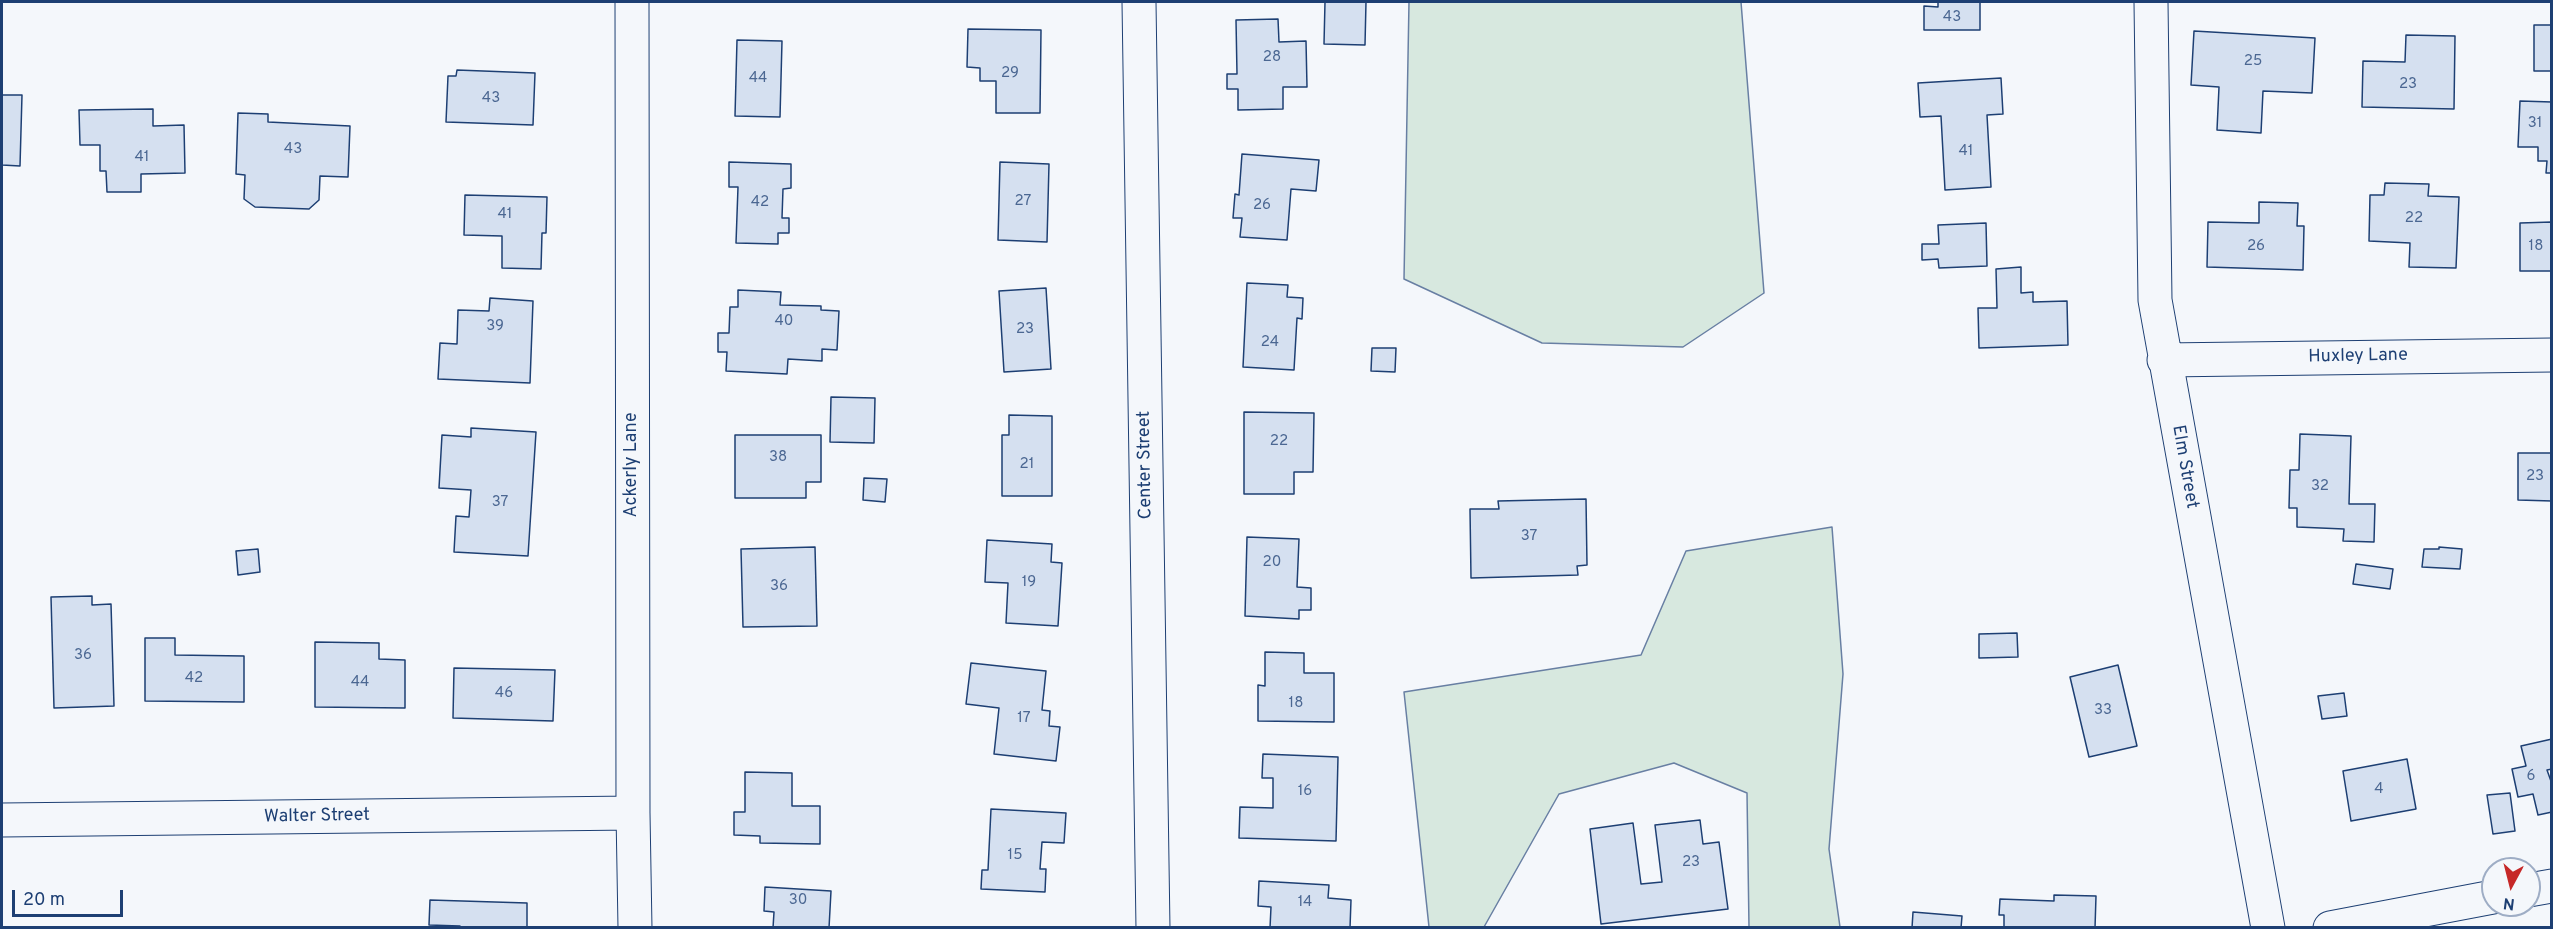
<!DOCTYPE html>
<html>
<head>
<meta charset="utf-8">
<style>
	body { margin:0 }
	#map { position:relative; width:2553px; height:929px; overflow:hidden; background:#f4f7fb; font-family:Overpass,sans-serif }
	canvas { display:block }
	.frame { position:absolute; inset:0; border:3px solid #1d3f73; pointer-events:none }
	.north { position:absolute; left:2481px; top:857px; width:60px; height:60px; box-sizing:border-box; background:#f4f7fb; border:2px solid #9eadc5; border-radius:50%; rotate:187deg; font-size:16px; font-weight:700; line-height:24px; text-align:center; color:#1d3f73 }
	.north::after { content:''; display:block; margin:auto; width:21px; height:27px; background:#c62828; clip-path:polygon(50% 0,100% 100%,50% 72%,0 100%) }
	.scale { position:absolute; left:12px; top:890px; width:111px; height:27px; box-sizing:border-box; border:3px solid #1d3f73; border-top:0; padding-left:8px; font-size:18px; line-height:21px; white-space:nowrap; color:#1d3f73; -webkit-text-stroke:4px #f4f7fb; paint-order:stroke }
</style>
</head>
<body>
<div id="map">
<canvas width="2553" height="929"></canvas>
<div class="frame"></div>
<div class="north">N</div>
<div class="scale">20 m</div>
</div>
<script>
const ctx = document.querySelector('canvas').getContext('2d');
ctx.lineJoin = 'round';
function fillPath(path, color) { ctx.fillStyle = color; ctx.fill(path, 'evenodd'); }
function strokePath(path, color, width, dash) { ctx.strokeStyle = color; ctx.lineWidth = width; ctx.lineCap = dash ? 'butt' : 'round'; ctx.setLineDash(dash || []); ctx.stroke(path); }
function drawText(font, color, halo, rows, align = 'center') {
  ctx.font = font + ' Overpass,sans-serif'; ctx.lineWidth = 4.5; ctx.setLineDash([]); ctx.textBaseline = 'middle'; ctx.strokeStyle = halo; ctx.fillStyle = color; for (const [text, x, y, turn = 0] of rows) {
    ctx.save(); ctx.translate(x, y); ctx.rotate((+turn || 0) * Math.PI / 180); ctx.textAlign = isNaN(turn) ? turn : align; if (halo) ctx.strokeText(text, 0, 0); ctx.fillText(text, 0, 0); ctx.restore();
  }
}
const green = new Path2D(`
	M1409,2H1741L1764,293L1683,347L1542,343L1404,279Z
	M1832,527L1843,674L1829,849L1840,927H1749L1747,793L1674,763L1559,794L1484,927H1429L1404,692L1641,655L1686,551Z`);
fillPath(green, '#d7e8df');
strokePath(green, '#687fa3', 1.5);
const building = new Path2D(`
	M1325,2H1366L1365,45L1324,44Z
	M1938,2H1980V30H1924V6L1938,7Z
	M1278,19L1279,42L1306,41L1307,87H1283V109L1238,110V89H1227V74H1237L1236,20Z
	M2534,25H2552V71H2534Z
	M968,29L1041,30L1040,113H996V81H980V68L967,67Z
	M2194,31L2315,38L2312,93L2263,91L2261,133L2217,130L2219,87L2191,85Z
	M2406,35L2455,36L2454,109L2362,107L2363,61L2405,62Z
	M737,40L782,41L780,117L735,116Z
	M457,70L535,73L533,125L446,122L448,76H456Z
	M2001,78L2003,114L1987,115L1991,187L1945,190L1941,116L1920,117L1918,83Z
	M2,95H22L20,166L2,165Z
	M2520,101L2552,102V173H2546L2547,161H2538V147H2518Z
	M153,109V126L184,125L185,173L141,174V192H107L106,171H100V145H80L79,110Z
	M238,113L268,114V122L350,126L348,177L320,176L319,200L309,209L255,207L244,199L245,175L236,174Z
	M1242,154L1319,160L1316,191L1291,189L1287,240L1240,237L1242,218H1233L1235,194L1239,195Z
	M729,162L791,164V188L783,189L782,218H789V233H778V244L736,243L738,187H729Z
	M1000,162L1049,164L1047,242L998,240Z
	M2385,183L2429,184L2428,196L2459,197L2456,268L2409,267L2410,243L2369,241L2370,195H2384Z
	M465,195L547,197L546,233H542L541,269L502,268V236L464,235Z
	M2259,202L2298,203L2297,226H2304L2303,270L2207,267L2208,222L2259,223Z
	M2552,222V271H2520V223Z
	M1986,223L1987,266L1939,268L1938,259L1922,260V244H1939L1938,225Z
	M2021,267V293L2033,292V302L2067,301L2068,345L1979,348L1978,308H1997L1996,269Z
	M1247,283L1288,285L1287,297L1303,298L1302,319L1297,318L1294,370L1243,367Z
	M1046,288L1051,369L1004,372L999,291Z
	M738,290L781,292L780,305L821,306V310L839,311L837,350L822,349V361L788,359L787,374L726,371L727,352H718V333H729L730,307H738Z
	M490,298L533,301L530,383L438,379L440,343L457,344L458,310L489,311Z
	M1372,348H1396L1395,372L1371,371Z
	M831,397L875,398L874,443L830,442Z
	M1244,412L1314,413L1313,472H1294V494H1244Z
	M1009,415L1052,416V496H1002V435H1009Z
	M471,428L536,432L528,556L454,552L456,516L469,517L471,490L439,488L442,435L471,437Z
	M2300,434L2351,436L2349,504H2375L2374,542L2343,541L2344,529L2297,527V508H2289L2290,470H2299Z
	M735,435H821V482H806V498H735Z
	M2518,453H2552V501L2518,500Z
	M864,478L887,479L885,502L863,500Z
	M1586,499L1587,565L1577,566L1578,575L1471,578L1470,509H1499L1498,501Z
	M1247,537L1299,539L1297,587L1311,588V610H1299V619L1245,616Z
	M987,540L1052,544L1051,562L1062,563L1058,626L1006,623L1008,583L985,582Z
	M815,547L817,626L743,627L741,549Z
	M2439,547L2462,549L2460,569L2422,567L2424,549H2439Z
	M258,549L260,572L238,575L236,551Z
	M2356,564L2393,569L2390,589L2353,584Z
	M92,596V605L111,604L114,706L54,708L51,597Z
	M2017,633L2018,657L1979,658V634Z
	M145,638H175V655L244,656V702L145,701Z
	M315,642L379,643V659L405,660V708L315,707Z
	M1265,652L1304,653V673H1334V722L1258,721V685L1265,686Z
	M971,663L1046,671L1042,710L1050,711L1049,726L1060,727L1056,761L994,754L999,708L966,704Z
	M2118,665L2137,746L2089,757L2070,677Z
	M454,668L555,670L553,721L453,718Z
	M2344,693L2347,716L2322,719L2318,696Z
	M2552,739V769L2547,770L2552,784V812L2538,815L2533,794L2518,797L2512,769L2526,766L2521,746Z
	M1263,754L1338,757L1336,841L1239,838L1240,807L1273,808V778H1262Z
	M2407,759L2416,809L2351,821L2343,771Z
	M745,772L792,773V806H820V844L760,843V836L734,835V812H745Z
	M2510,793L2515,831L2493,834L2487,795Z
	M991,809L1066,813L1064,843L1042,842L1040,869H1046L1045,892L981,889L982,870H988Z
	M1700,820L1703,844L1719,842L1728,909L1601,924L1590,829L1633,823L1641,884L1662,882L1655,825Z
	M1259,881L1329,885L1328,898L1351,900L1350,928H1270L1271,907L1258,906Z
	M765,887L831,891L829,928H773L774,912L764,911Z
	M2054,895L2096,896L2095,928H2004V915H1999L2000,899L2054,901Z
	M430,900L527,903V928H460V926L429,925Z
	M1913,912L1962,916L1961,928H1912Z`);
fillPath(building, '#d5e0f0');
strokePath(building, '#1d3f73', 1.5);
const minor = new Path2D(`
	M632,2L633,813L635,928
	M1139,2L1153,928
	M2151,2L2155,300L2268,928
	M2164,360L2552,355
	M2,820L633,813
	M2529,890L2552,886
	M2330,928L2493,897`);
strokePath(minor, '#1d3f73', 35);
strokePath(minor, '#f4f7fb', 33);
drawText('15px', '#4b6792', null, [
	["43",1952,18],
	["28",1272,58],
	["25",2253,62],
	["29",1010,74],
	["44",758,79],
	["23",2408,85],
	["43",491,99],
	["31",2535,124],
	["43",293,150],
	["41",1966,152],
	["41",142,158],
	["27",1023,202],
	["42",760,203],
	["26",1262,206],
	["41",505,215],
	["22",2414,219],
	["26",2256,247],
	["18",2536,247],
	["40",784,322],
	["39",495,327],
	["23",1025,330],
	["24",1270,343],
	["22",1279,442],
	["38",778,458],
	["21",1027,465],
	["23",2535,477],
	["32",2320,487],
	["37",500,503],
	["37",1529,537],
	["20",1272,563],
	["19",1029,583],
	["36",779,587],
	["36",83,656],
	["42",194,679],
	["44",360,683],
	["46",504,694],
	["18",1296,704],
	["33",2103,711],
	["17",1024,719],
	["6",2531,777],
	["4",2379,790],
	["16",1305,792],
	["15",1015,856],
	["23",1691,863],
	["30",798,901],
	["14",1305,903]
]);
drawText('18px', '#1d3f73', '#f4f7fb', [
	["Huxley Lane",2358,357,-1],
	["Ackerly Lane",632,465,-90],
	["Center Street",1146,465,-91],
	["Elm Street",2184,467,80],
	["Walter Street",317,817,-1]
]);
</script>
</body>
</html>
